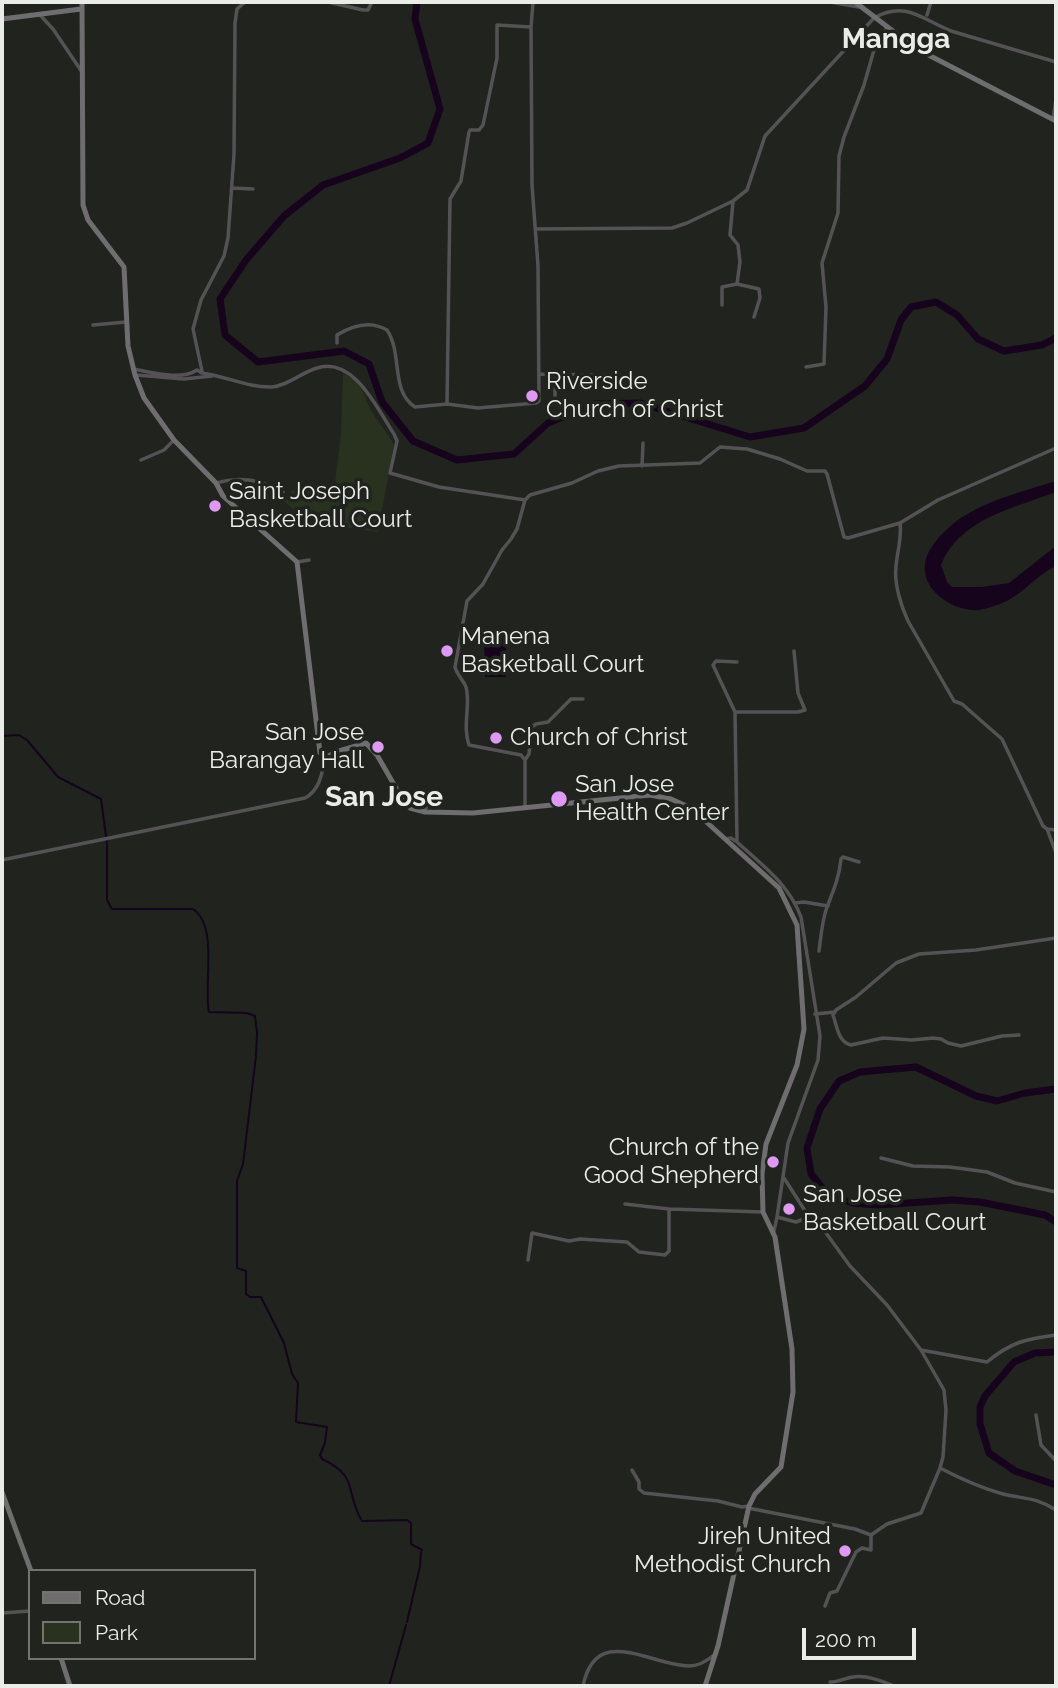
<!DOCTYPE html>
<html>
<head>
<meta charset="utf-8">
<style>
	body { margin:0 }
	#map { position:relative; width:1058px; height:1688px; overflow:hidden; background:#21241e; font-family:Raleway,sans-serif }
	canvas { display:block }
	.frame { position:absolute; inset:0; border:4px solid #eaece8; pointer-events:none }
	.legend { position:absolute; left:28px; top:1569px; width:228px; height:91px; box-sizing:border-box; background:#21241e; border:2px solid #71746f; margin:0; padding:9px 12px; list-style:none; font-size:21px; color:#eaece8 }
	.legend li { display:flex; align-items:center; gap:14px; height:35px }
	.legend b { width:35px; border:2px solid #71746f }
	.scale { position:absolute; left:802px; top:1628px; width:114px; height:32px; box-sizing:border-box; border:4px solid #eaece8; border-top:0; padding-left:9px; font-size:21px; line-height:24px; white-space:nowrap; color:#eaece8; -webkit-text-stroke:5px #21241e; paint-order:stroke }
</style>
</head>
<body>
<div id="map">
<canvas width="1058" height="1688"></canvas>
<div class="frame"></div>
<ul class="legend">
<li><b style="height:9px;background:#706d71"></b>Road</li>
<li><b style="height:19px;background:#29321f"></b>Park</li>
</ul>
<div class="scale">200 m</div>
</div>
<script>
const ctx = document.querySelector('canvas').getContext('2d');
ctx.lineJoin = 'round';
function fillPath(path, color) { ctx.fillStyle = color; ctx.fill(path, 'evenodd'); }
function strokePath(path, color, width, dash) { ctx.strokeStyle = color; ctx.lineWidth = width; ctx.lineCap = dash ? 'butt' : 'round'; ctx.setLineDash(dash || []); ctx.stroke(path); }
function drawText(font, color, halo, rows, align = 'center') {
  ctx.font = font + ' Raleway,sans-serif'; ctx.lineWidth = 7; ctx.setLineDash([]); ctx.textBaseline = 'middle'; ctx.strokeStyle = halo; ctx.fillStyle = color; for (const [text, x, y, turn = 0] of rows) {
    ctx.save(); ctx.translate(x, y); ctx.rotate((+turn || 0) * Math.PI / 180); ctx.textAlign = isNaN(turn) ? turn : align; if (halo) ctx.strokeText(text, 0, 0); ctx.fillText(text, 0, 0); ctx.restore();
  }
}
fillPath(new Path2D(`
	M343,374C364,380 363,397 372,412C379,424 388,433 394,445L378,532C346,527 309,526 285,502L291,491L304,484L334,492L341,433Z`), '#29321f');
fillPath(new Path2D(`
	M1056,481V492C1014,508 959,519 941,565L947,582L952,587H982L1009,583L1056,546V566C1033,577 1020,599 994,606C988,608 979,611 973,610C950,609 921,589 925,563C927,549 942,533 953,524C981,501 1022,492 1056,481Z
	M484,633L506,636V677H485Z`), '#15041b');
strokePath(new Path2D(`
	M2,736L19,735L27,740L58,777L101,799L107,844V900L112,909H193C219,927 203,984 209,1012L247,1013L255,1016L257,1033L256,1056L243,1164L237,1181V1268L246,1271V1294L250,1297H261L284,1343L292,1374L298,1383L296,1422L327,1427L325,1443L320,1455L322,1459C360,1477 344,1490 362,1521L407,1520L411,1523V1544L422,1550
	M407,1622L420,1566L421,1552
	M389,1686L406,1625`), '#15041b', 2);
strokePath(new Path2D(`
	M417,2L415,19L440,109L428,143L400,158L323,185L284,216L246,260L220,299L225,335L258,362L344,351L369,364L382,402L413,441L457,460L514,454L548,423L593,404L640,403L750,437L804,428L865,386L887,359L901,320L911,307L936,302L957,315L978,339L1004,351L1042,345L1056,338
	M1056,1089L1025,1093L997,1101L976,1096L916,1067L860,1072L839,1081L820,1109L807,1148L811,1174L829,1196L853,1203L878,1205L952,1200L980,1202L1045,1215L1056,1222
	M1056,1352L1035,1353L1014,1362L985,1396L980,1407V1424L989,1453L1015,1471L1056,1485`), '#15041b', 7);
strokePath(new Path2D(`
	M328,2L363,10H368L372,2
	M830,2L859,7
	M40,15L53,29L82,72
	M927,15L931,2
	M1053,119L1056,99
	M232,188L253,189
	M535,229L672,228L687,223L733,201L747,190L765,136L874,18C906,0 923,20 951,31L1056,62
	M737,284L759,289L760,298L754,317
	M722,305V287L737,284L740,262L738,245L730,235L733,201
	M93,325L126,322
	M337,343V335C353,325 370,320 387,330C403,354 390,391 415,407L447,404L478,408L536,403L539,401L538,266L532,185L531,27L533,2
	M806,367L824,364L826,307L822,263L838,213L839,156L844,137L864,85L874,50L887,27
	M133,369C151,372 181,381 197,370L202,373C225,376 249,388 272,387C288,386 302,372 317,368C354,356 378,410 394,434L397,441L390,473L439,487L525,500
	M202,371L193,329L201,300L224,256L228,238L234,154L235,23L237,9L245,2
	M540,374L643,376
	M136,375L184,379L212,376
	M555,376V401
	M447,403L450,199L461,181L469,132L470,130H479L483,125L497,58V25L531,27
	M141,460L164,450L174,440
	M642,466L643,443
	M216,483C240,476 261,479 283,492
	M900,523C902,539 897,552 896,567C894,584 901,606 908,621L954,701L962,704L1002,739L1043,826L1047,829L1056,830
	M297,562L309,560
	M737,662L716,661L713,665L735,712L737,842
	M735,712H798L805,710L798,693L794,651
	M525,760L521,755L469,745C462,725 471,705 466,687C464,681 457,675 455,667L467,601L483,584L502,550L511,539L517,529L525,500L530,495L572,483L598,471L619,466L700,463L720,447L747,449L780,459L807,471H825L827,474L844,537L848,538L900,523L938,500L1056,448
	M525,808V760L529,754L532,727L536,724L548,722L571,699H583
	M425,812L428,802L425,791
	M1047,829L1056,853
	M726,839L731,838L737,842C763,866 788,883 801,917L820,1036L818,1060L788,1143L777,1217
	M2,860L305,798C320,790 322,773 325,758
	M795,903L804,902L828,906
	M819,951C821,936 822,921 827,907C834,889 839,878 841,859L843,857L859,862
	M815,1014L835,1012
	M1019,1035L1002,1036L961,1046L948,1043L941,1039L933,1038L912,1040L883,1038L851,1045C838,1042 837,1026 833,1015L836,1010L856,997L896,963L919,954L976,950L1056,938
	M881,1158L913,1166L950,1167L987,1172L1015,1183L1056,1192
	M784,1178L809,1217
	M625,1204L669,1209L763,1212
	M774,1231L777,1217L796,1222L809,1217L826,1233L850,1266L887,1305L921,1350L944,1390L946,1410L943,1457L940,1468L921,1513L887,1524L871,1535V1550L862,1548L856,1552L837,1591L830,1593L825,1606
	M528,1260L532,1233L569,1241L580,1239L627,1242L639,1252L665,1255L669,1251V1209
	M921,1350L987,1362C1011,1342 1026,1339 1056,1335
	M1036,1415L1041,1445L1056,1461
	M940,1468C961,1479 981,1488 1003,1494C1024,1499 1036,1497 1056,1510
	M632,1470L639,1482V1489L644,1493L718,1501L742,1507L749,1506
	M748,1508L855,1529L871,1535
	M2,1613L30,1611
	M830,1682C839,1682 845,1678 853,1677C867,1675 882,1681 894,1686
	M583,1686C596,1623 649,1665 689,1666C698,1666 707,1661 714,1655`), '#545255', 3.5);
strokePath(new Path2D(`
	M82,2L83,205L88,220L124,267L128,346L135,375L144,398L174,440L216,483L223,496L297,562L320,753L325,758L336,752L366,743L377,755L404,802L410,808L425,812L473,813L650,795L671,799L691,808L779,888L797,925L804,1029L797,1065L766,1144L762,1174L763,1212L775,1237L792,1349L793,1392L781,1467L755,1494L749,1506L718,1646L705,1686
	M855,2L915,48L1056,121
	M2,19L81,9
	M2,1492L31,1571
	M61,1658L70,1686`), '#706d71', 5);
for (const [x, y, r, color] of [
	[532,396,7,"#dd99f3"],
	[215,506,7,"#dd99f3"],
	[447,651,7,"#dd99f3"],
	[496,738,7,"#dd99f3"],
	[378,747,7,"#dd99f3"],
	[559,799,9,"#dd99f3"],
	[773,1162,7,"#dd99f3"],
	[789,1209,7,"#dd99f3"],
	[845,1551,7,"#dd99f3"]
]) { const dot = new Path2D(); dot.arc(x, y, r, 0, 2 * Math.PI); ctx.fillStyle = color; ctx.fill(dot); strokePath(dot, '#21241e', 2.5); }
drawText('24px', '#eaece8', '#21241e', [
	["Riverside",546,382],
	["Church of Christ",546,410],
	["Saint Joseph",229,492],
	["Basketball Court",229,520],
	["Manena",461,637],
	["Basketball Court",461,665],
	["San Jose",364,733,"right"],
	["Barangay Hall",364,761,"right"],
	["Church of Christ",510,738],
	["San Jose",575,785],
	["Health Center",575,813],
	["Church of the",759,1148,"right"],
	["Good Shepherd",759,1176,"right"],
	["San Jose",803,1195],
	["Basketball Court",803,1223],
	["Jireh United",831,1537,"right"],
	["Methodist Church",831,1565,"right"]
], 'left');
drawText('bold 28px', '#eaece8', '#21241e', [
	["Mangga",896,40],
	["San Jose",384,798]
]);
</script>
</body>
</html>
